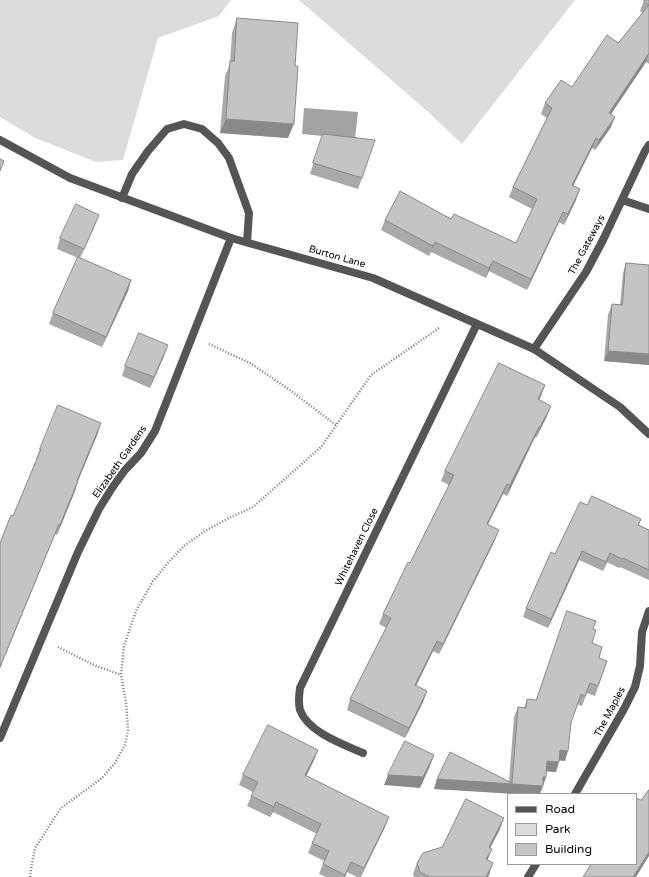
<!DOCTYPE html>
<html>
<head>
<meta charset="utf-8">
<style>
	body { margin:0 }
	#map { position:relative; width:649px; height:877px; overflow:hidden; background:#fff; font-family:"Varela Round",sans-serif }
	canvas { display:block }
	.legend { position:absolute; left:507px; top:793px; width:130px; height:72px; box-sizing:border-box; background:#fff; border:1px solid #999; margin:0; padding:5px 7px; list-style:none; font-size:12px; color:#000 }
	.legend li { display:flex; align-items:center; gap:8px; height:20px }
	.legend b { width:20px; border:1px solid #999 }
</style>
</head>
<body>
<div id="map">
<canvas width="649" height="877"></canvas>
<ul class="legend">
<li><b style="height:5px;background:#555"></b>Road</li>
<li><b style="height:11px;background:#dcdcdc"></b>Park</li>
<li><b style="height:11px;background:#c4c4c4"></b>Building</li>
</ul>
</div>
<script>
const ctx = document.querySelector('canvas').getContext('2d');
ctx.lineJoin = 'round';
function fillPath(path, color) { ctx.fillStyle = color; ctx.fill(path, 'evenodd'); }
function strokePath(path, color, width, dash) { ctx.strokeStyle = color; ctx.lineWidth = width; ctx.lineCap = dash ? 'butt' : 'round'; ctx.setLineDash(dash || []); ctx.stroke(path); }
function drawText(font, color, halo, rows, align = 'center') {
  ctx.font = font + ' "Varela Round",sans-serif'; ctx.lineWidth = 3; ctx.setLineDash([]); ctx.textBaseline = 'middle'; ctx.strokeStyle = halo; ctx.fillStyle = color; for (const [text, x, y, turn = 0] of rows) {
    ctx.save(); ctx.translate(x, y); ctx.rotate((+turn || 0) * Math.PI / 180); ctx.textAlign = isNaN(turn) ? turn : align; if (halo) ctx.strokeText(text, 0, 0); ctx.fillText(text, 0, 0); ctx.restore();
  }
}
fillPath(new Path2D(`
	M0,0H231L219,16L158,38L123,160L96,162L35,138L0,117Z
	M299,0H575L462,144L426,110Z`), '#dcdcdc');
fillPath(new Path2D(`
	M304,108L358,112L355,139L302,134Z`), '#a3a3a3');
strokePath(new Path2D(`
	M209,344L250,363L287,388L336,425
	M58,647L94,665L121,675
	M30,877L31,869L35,848L61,808L102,778L115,763L125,745L128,730L126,702L121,675L124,646L136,611L153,581L167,564L184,546L205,531L229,518L253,507L321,447L371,375L439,328`), '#777', 2.5, [1, 2]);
strokePath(new Path2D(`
	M122,198L132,174L148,151L167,129L184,124L202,129L218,143L229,158L249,213L247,242`), '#555', 8);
strokePath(new Path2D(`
	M622,200L649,209
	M534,349L586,272L603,240L645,151L649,145
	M0,738L78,552L99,509L112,488L125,470L141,453L155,431L231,238
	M363,753C342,744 308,732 300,710C298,702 299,695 300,688L477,324
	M575,794L624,709L635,687L640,666L642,632L649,611
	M528,877L536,864`), '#555', 8);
strokePath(new Path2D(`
	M0,140L70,178L231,238L373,278L534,349L620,407L649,434`), '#555', 8);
fillPath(new Path2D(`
	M644,0H649V64L646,62L611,114V127L595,150L592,148L573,186L576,200L564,225L559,222L527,290L489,271L486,278L431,252L429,256L381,230L385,220L451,219L516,243L532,209L509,197L513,187L547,118L541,114L545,103L572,87L618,43L643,13L640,11Z
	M237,18L288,138L220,133L225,76L230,64L232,33Z
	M323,134L362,178L358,189L310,174Z
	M95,225L80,258L131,280L128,291L102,347L49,324L53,313L78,258L57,249L60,238Z
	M626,263L649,265V365L604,361L608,315L612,304L620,305L623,273Z
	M164,356L150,388L122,376L125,366Z
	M545,385L539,400L547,416L536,438L535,437L507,496L503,494L488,524L495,540L439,654L433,651L416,686L427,691L423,702L405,738L347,710L350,699L386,628L379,624L383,614L410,563L449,485L441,481L445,471Z
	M98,433L78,481L75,491L57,535L55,534L0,668V543L13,516L37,459H36L40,449Z
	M587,505L641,519L639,525L649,530V580L620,567L619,568L607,562L603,571L579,560L548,628L523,617L526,608L555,554Z
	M593,629L592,643L599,658L607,661L595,696L587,693L582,706L577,704L571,723L565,761L559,760L556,772L546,771V777L540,794L434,789L437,779L509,781L514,717L518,707L524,708L527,699L536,700Z
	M318,750L314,760L306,776L385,827L361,877H357L347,872L345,877H326L319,874L324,861L308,853L312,843L317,834L273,812L270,817L247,806L253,792L239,785L243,775Z
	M500,829L490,848L487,860L490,873L488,877H414L413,874L417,863Z`), '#a9a9a9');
fillPath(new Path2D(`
	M649,53L646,62L605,123L609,113Z
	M615,117L611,127L595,150L599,140Z
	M226,119L294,124L288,138L220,133Z
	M596,138L592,148L568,196L572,185Z
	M580,189L576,200L564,225L568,214Z
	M563,212L559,222L527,290L531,279Z
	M99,215L95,225L80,259L84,249Z
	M435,242L431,252L429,256L433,246Z
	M493,261L489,271L486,278L489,268Z
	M131,280L128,291L102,347L106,337Z
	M168,345L164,356L150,388L154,377Z
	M608,351L649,354V365L604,361Z
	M545,385L541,396L534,410L538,399Z
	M551,406L547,416L536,438L540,427Z
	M101,423L98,433L74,490L77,481Z
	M539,427L535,437L507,496L510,485Z
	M78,481L75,491L57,535L60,525Z
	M507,484L503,494L483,534L487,524Z
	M59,524L55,534L0,668V667Z
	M499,530L495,540L439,654L443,644Z
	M582,551L579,560L548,628L551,619Z
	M610,553L607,562L603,571L606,562Z
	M437,641L433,651L411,696L415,685Z
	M427,691L423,702L405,738L409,728Z
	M318,750L314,760L302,785L305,775Z
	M560,750L568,751L565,761L556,760Z
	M434,755L430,766L420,788L384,785L388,775Z
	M547,761L559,762L556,772L544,771Z
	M543,777H546L540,794H515L434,789L437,779L540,786Z
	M276,802L273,812L270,817Z
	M389,817L385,827L360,877L364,868Z
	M504,818L500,829L485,858L489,847Z
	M492,849L488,859L482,870L486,859Z
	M649,852V856L636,877H633Z
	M351,862L345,877H344Z
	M493,863L488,877H486Z`), '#898989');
const building = new Path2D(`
	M644,0H649V5Z
	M649,5V53L609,113L615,117L599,140L596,138L572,185L580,189L568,214L563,212L531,279L493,261L489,268L435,242L433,246L385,220L400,191L451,219L454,214L516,243L537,199L513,187L552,108L545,103L561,80L572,87L607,35L618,43Z
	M237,18L298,23L295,66H298L294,124L226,119L230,61H234Z
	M323,134L375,140L362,178L313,163Z
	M0,159L4,161L0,171Z
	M76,204L99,215L84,249L60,238Z
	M78,257L131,280L106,337L53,313Z
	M626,263L649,265V354L608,351L612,304L622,305Z
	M139,333L168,345L154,377L125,366Z
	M499,363L545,385L538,399L551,406L540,427H539L510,485L507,484L487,524L499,530L443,644L437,641L415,685L427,691L409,728L350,699L391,618L383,614L408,562L410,563L454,475L445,471Z
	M58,405L101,423L77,481H78L60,525L59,524L0,667V543L11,515L13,516L41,449H40Z
	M592,496L641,519L638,525L649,530V570L623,558L622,559L610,553L606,562L582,551L551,619L526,608L551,552L555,554L580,502L587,505Z
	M567,611L596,621L593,629L596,630L592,643L602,647L599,658L607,661L598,686L590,683L585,696L581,694L571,723L568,751L560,750L559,762L547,761L546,777H543V786L437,779L450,752L512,783L518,707L526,708L527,699L536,700Z
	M268,725L318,750L305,775L389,817L364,868L351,862L345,875L323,864L329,851L312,843L321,824L276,802L274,807L251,796L258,782L243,775Z
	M405,741L434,755L423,777L388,775Z
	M649,790V852L633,877H583L591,864H636V798L641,800Z
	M466,799L504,818L489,847L492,849L486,859L493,863L486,877H430L420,872L417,863L423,853L442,847Z`);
fillPath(building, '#c4c4c4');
strokePath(building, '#898989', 1);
drawText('10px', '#000', '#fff', [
	["The Gateways",587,245,-62],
	["Burton Lane",337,257,16],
	["Elizabeth Gardens",120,462,-55],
	["Whitehaven Close",357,547,-64],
	["The Maples",610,712,-62]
]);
</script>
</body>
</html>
